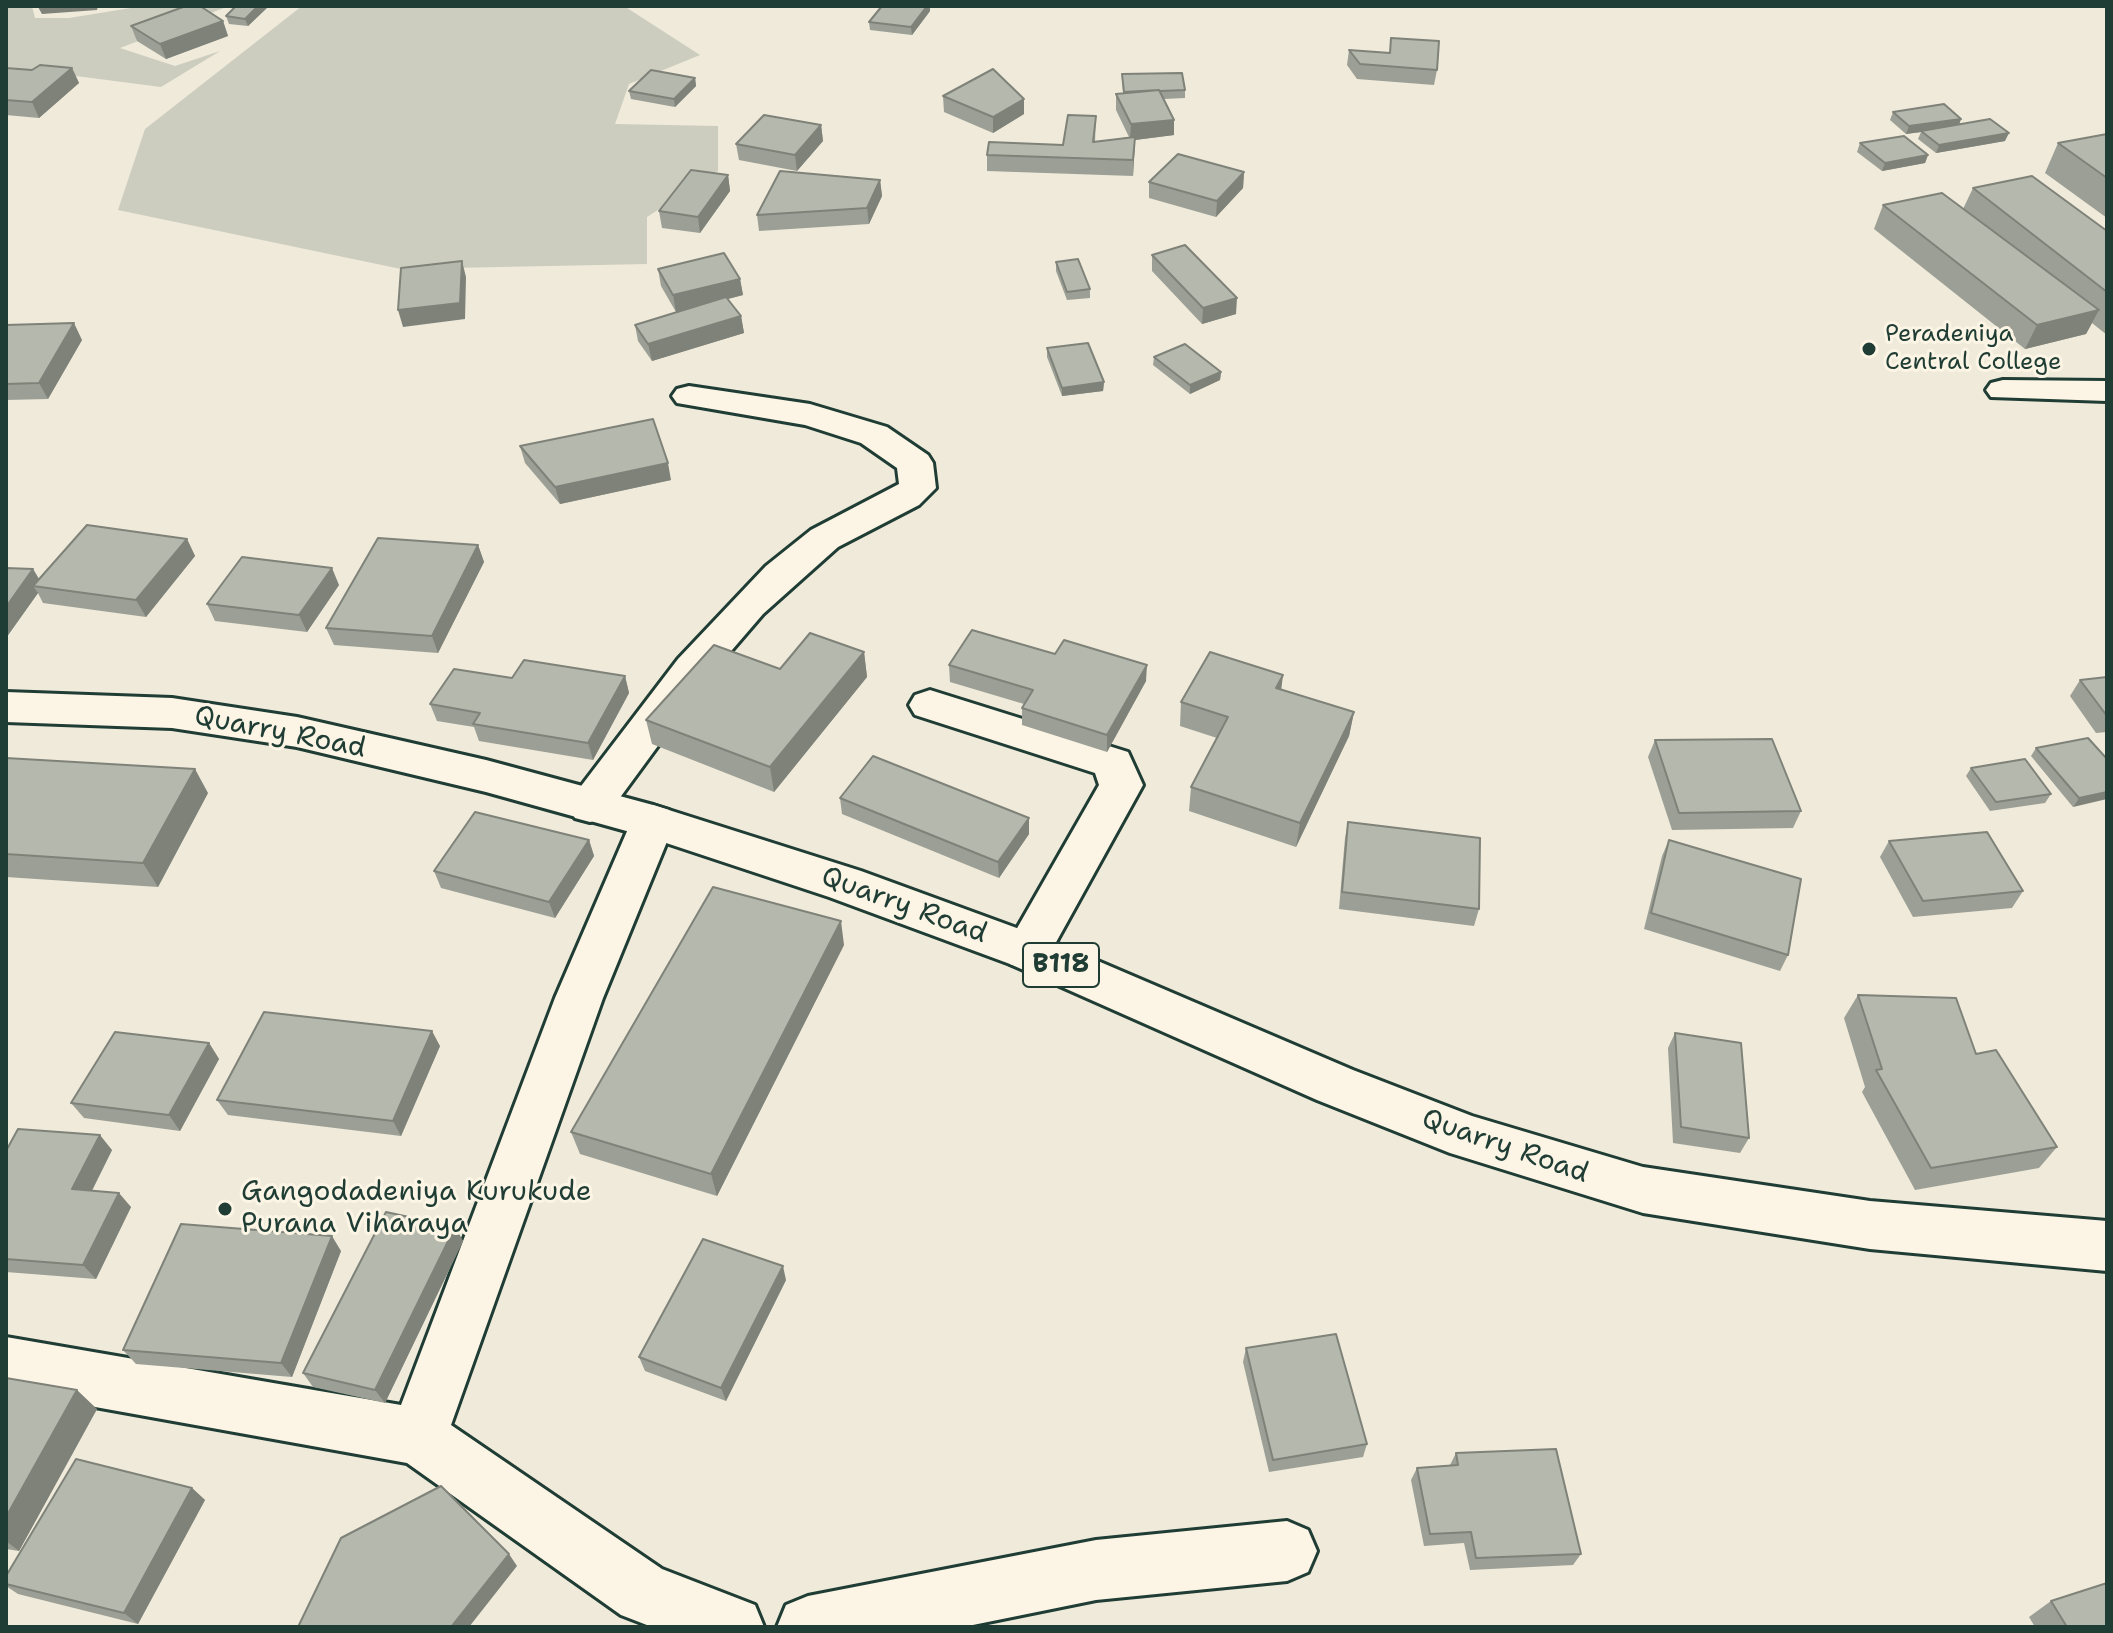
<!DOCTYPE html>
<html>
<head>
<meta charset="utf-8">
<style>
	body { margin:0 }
	#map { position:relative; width:2113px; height:1633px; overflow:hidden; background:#efeada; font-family:"Shantell Sans",sans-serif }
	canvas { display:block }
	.frame { position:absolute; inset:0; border:8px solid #1f3d34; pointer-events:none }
</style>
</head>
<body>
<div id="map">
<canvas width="2113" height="1633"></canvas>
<div class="frame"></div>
</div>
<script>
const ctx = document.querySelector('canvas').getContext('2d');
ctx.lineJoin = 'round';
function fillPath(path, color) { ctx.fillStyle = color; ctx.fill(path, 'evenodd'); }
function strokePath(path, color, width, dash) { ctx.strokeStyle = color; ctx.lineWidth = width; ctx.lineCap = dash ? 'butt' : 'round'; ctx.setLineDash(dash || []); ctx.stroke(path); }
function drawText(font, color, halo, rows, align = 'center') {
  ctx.font = font + ' "Shantell Sans",sans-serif'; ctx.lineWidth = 6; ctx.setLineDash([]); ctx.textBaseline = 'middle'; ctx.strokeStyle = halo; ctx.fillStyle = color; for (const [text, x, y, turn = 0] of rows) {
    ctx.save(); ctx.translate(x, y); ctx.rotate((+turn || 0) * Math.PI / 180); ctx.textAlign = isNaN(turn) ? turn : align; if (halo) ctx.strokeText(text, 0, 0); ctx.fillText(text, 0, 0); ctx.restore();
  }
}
fillPath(new Path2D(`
	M6,6H32L35,18H69L143,6H229L120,48L175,66L220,51L161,87L6,67Z
	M302,6H624L700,55L629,84L615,124L718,126V171L647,217V264L401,269L118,210L145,129Z`), '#cccdbf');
const minor = new Path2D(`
	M2003,380L2107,381V401L1991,397L1986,390L1991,383Z
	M689,386L810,404L887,427L928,455L933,463L936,488L919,505L838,547L763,614L707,679L605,818L590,822L575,818L568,806L575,794L678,659L766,566L811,530L899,484L897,468L861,443L805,425L677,403L672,396L677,389Z
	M930,690L1128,752L1143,785L1044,964L1027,970L1010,964L1004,951L1099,785L1095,773L915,715L909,705L915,695Z
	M653,805L669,810L675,822L603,998L451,1425L662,1569L755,1605L764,1627H652L621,1615L407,1463L6,1391V1337L401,1405L555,998L631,822L637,810Z
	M1287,1521L1308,1530L1317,1551L1308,1572L1287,1581L1096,1600L963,1627H777L786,1605L808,1596L1096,1540Z`);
const major = new Path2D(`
	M6,692L172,698L297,717L486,760L653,805L861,871L1044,938L1353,1070L1472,1116L1643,1167L1870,1201L2107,1221V1271L1870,1249L1643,1213L1450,1153L1317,1100L1010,964L829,897L648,837L486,792L297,747L172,728L6,722Z`);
strokePath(minor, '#1f3d34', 6);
strokePath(major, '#1f3d34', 6);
fillPath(minor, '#fcf5e5');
fillPath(major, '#fcf5e5');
fillPath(new Path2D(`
	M236,6H269L248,26L229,24L226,16Z
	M882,6H930V11L912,35L870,30L869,22Z
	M223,21L228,36L166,59L137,41L131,26Z
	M1349,50L1437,70L1434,85L1357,79L1347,65Z
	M6,68L32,70L72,68L79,83L39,118L6,115Z
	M1122,74L1185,90V98L1164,99L1174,120V135L1135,140L1133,176L987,171V155L1063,145L1096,116L1095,142L1129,137L1116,110V94L1123,93Z
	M695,78L696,86L675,107L631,99L629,91Z
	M943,96L1024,99V114L993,133L944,112Z
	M1893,112L1961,119L1959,125L2005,141L1936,153L1918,139L1921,132L1906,134L1890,120Z
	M821,125L823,141L797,171L739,160L736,144Z
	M2107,134V218L2045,173L2058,143Z
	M1860,143L1928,155L1925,163L1882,171L1857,152Z
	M1244,172L1243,188L1216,217L1149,198V182Z
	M728,175L730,191L700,233L662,228L659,211Z
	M880,180L882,196L869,224L759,231L757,215Z
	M1973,188L2107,231V335L2092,323L2086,334L2025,349L1874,229L1883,205L1963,209Z
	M1152,255L1236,314L1202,324L1152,271Z
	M1056,262L1090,289V298L1067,300L1056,271Z
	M658,269L740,279L743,295L728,299L741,316L744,333L652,361L638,341L635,325L676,312L661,286Z
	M6,325L82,340L48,399L6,400Z
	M1047,348L1104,382L1103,391L1062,396L1047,357Z
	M1154,357L1221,372L1220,380L1190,394L1153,365Z
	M520,446L671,480L560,504L525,463Z
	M187,539L195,556L146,617L43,603L38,593L6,638L33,569L39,579Z
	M478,545L484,562L438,653L334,645L326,628Z
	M339,585L307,632L215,621L207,604Z
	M864,652L867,677L774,792L652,744L646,720L780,669Z
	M949,665L1146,681L1107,752L1022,725V708L1024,704L950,682Z
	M625,676L629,693L593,760L479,741L474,727L437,721L430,704L512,678Z
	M2107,677V732L2096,733L2070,696L2080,680Z
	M1281,689L1354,712L1349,736L1296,847L1189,811L1191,787L1217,738L1180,726L1181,702Z
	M1655,740L1801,811L1793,828L1672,830L1648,757Z
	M2036,748L2107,759L2073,807L2031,756Z
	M6,758L208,793L158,887L6,877Z
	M1971,768L2051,794L2045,803L1990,811L1966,776Z
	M840,798L1029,818V834L999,878L842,814Z
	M1348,822L1479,909L1474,926L1339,909L1345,838Z
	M589,840L594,856L555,918L441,888L434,871Z
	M1669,840L1788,955L1780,971L1644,929L1662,856Z
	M1889,841L2023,891L2012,908L1913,917L1880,857Z
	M844,945L717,1196L580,1154L571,1132Z
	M1858,995L1976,1054L2057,1147L2039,1168L1915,1190L1862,1092L1865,1087L1844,1018Z
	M1675,1033L1749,1138L1740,1153L1673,1143L1668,1048Z
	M209,1043L219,1059L180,1131L84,1118L71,1103Z
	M440,1046L401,1136L228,1115L217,1100Z
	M112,1150L92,1191L131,1207L96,1279L6,1272V1151Z
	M455,1227L463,1241L385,1403L313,1387L303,1373Z
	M341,1251L292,1377L136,1364L123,1350Z
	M786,1280L726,1401L645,1371L639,1357Z
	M1246,1348L1367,1444L1363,1457L1269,1472L1243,1362Z
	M6,1378L97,1409L19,1551L6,1549Z
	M1456,1453L1581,1554L1573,1565L1470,1570L1464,1543L1424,1546L1411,1480L1417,1468L1450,1465Z
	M192,1488L205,1500L138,1624L18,1594L6,1586V1576Z
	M2051,1601L2107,1627H2035L2029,1617Z`), '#9c9f95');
fillPath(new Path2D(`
	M98,6L97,10L42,14L38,7Z
	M258,6H269L248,26L245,19Z
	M927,6H930V11L912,35L911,27Z
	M223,21L228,36L166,59L160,44Z
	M72,68L79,83L39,118L32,102Z
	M695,78L696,86L675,107L674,99Z
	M1024,99V114L993,133V117Z
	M1961,119L1958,127L1906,134L1909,126Z
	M1174,120V135L1135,140L1133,176V160L1130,140L1131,124Z
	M821,125L823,141L797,171L795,155Z
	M2009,133L2005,141L1936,153L1939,145Z
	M1928,155L1925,163L1882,171L1885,163Z
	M1244,172L1243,188L1216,217L1217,201Z
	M728,175L730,191L700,233L698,217Z
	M880,180L882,196L869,224L867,208Z
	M462,261L466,277L465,319L403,327L398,310Z
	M740,279L743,295L676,312L673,295Z
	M1237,298L1236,314L1202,324L1203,308Z
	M2099,310L2086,334L2025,349L2037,325Z
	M741,316L744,333L652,361L648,344Z
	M74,323L82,340L48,399L39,383Z
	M1221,372L1220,380L1190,394V385Z
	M1104,382L1103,391L1062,396V388Z
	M668,463L671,480L560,504L555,487Z
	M187,539L195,556L146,617L136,600Z
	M478,545L484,562L438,653L432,636Z
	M332,568L339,585L307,632L299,615Z
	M33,569L43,586H33L38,593L6,638V607Z
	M864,652L867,677L774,792L770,767Z
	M1147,665L1146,681L1107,752V735Z
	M1283,675L1280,700L1276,688Z
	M625,676L629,693L593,760L588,743Z
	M1354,712L1349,736L1296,847L1300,823Z
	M195,769L208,793L158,887L143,863Z
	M2107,792V799L2073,807L2079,798Z
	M1029,818V834L999,878L998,862Z
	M589,840L594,856L555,918L549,902Z
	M841,921L844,945L717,1196L711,1174Z
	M432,1031L440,1046L401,1136L393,1121Z
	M209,1043L219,1059L180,1131L169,1115Z
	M100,1135L112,1150L85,1204L72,1189Z
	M119,1193L131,1207L96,1279L83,1265Z
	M455,1227L463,1241L385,1403L375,1390Z
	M332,1236L341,1251L292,1377L281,1363Z
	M783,1266L786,1280L726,1401L721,1388Z
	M77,1390L97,1409L19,1551L6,1541V1517Z
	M192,1488L205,1500L138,1624L124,1613Z
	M509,1554L517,1566L469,1627H451Z`), '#7f8279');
const building = new Path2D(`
	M186,6H200L223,21L160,44L131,26Z
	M236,6H258L245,19L226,16Z
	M882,6H927L911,27L869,22Z
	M1391,38L1439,41L1437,70L1360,64L1349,50L1390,53Z
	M40,65L72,68L32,102L6,100V68L32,70Z
	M993,69L1024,99L993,117L943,96Z
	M651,70L695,78L674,99L629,91Z
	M1182,73L1185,90L1160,91L1159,90L1124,92L1122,74Z
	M1159,90L1174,120L1131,124L1116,94Z
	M1944,104L1961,119L1909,126L1893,112Z
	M764,115L821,125L795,155L736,144Z
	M1068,115L1096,116L1093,142L1135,137L1133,160L987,155L989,142L1063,145Z
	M1990,119L2009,133L1939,145L1921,131Z
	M2107,134V178L2058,143Z
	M1904,136L1928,155L1885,163L1860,143Z
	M1178,154L1244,172L1217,201L1149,182Z
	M691,170L728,175L698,217L659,211Z
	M780,171L880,180L867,208L757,215Z
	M2032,176L2107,231V292L1973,188Z
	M1942,193L2099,310L2037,325L1883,205Z
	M1185,245L1237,298L1203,308L1152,255Z
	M724,253L740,279L673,295L658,269Z
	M1078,259L1090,289L1067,292L1056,262Z
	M462,261L460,303L398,310L401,268Z
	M726,297L741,316L648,344L635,325Z
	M74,323L39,383L6,384V325Z
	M1088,343L1104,382L1062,388L1047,348Z
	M1185,344L1221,372L1190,385L1154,357Z
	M653,419L668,463L555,487L520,446Z
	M87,525L187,539L136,600L33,586Z
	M378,538L478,545L432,636L326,628Z
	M242,557L332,568L299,615L207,604Z
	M6,568L33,569L6,607Z
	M972,630L1055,654L1064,640L1147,665L1107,735L1022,708L1033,690L949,665Z
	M810,633L864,652L770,767L646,720L714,645L780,669Z
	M1210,652L1283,675L1276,688L1354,712L1300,823L1191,787L1228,717L1181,702Z
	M524,660L625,676L588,743L473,724L480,713L430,704L454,669L512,678Z
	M2107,677V716L2080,680Z
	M2088,738L2107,759V792L2079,798L2036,748Z
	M1772,739L1801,811L1679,813L1655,740Z
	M873,756L1029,818L998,862L840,798Z
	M6,758L195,769L143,863L6,854Z
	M2025,759L2051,794L1996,802L1971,768Z
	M475,812L589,840L549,902L434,871Z
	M1348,822L1480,838L1479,909L1342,892Z
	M1987,832L2023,891L1923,901L1889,841Z
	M1669,840L1801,879L1788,955L1651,913Z
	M713,887L841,921L711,1174L571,1132Z
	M1858,995L1956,998L1976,1054L1996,1050L2057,1147L1931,1168L1876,1070L1882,1069Z
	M264,1012L432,1031L393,1121L217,1100Z
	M115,1032L209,1043L169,1115L71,1103Z
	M1675,1033L1741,1043L1749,1138L1681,1127Z
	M18,1129L100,1135L72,1189L119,1193L83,1265L6,1259V1151Z
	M386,1212L455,1227L375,1390L303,1373Z
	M181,1224L332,1236L281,1363L123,1350Z
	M703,1239L783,1266L721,1388L639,1357Z
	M1336,1334L1367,1444L1273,1460L1246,1348Z
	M6,1378L77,1390L6,1517Z
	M1556,1449L1581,1554L1476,1558L1471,1532L1430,1534L1417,1468L1458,1465L1456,1453Z
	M76,1459L192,1488L124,1613L6,1584V1576Z
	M441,1486L509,1554L451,1627H298L341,1538Z
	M2107,1583V1627H2067L2051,1601Z`);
fillPath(building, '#b5b9ad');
strokePath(building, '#7f8279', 2);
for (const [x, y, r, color] of [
	[1869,349,8,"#1f3d34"],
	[225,1209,8,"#1f3d34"]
]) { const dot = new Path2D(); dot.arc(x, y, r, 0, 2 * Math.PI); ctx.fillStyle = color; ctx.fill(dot); strokePath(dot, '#fcf5e5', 3); }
drawText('24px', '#1f3d34', '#fcf5e5', [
	["Peradeniya",1885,335],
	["Central College",1885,363]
], 'left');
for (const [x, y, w] of [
	[1061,965,76]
]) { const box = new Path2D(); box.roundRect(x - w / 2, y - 22, w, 44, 6); ctx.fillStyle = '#fcf5e5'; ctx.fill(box); strokePath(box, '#1f3d34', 2); }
drawText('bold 26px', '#1f3d34', null, [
	["B118",1061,965]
]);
drawText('28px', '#1f3d34', '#fcf5e5', [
	["Quarry Road",280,733,11],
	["Quarry Road",904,906,20],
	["Quarry Road",1505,1147,19]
]);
drawText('28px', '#1f3d34', '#fcf5e5', [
	["Gangodadeniya Kurukude",241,1193],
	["Purana Viharaya",241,1225]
], 'left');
</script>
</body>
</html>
